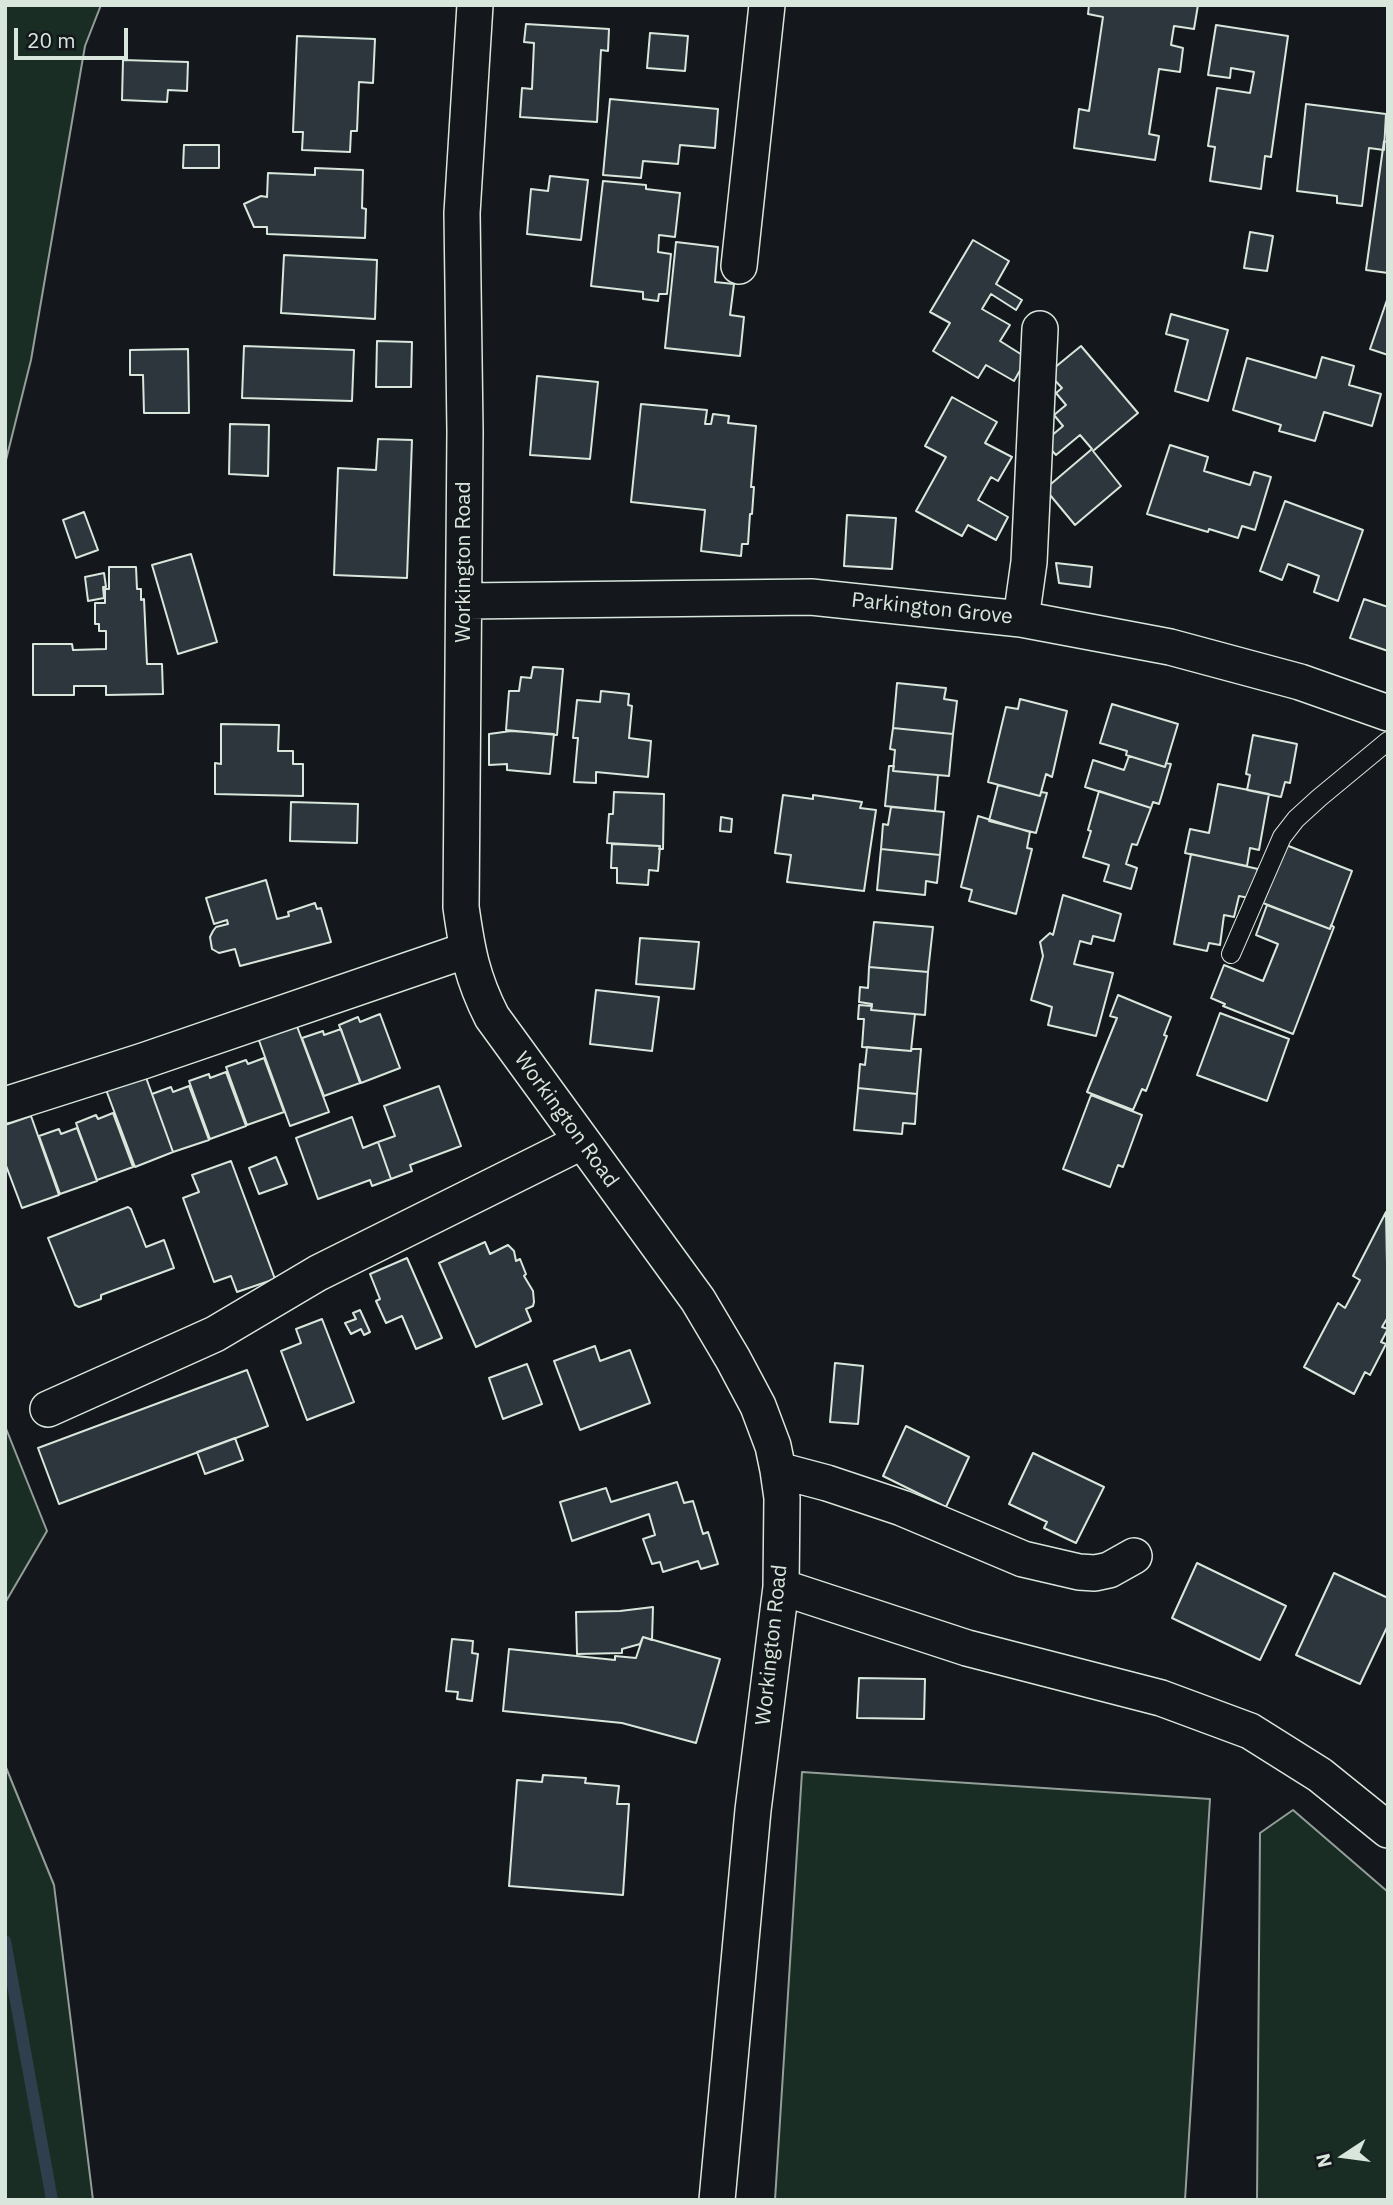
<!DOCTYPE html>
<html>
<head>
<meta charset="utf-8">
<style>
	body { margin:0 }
	#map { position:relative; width:1393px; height:2205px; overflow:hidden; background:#14181c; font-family:"IBM Plex Sans",sans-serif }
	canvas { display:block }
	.frame { position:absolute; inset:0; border:7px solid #d8e6dc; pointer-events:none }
	.north { position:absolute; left:1309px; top:2121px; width:70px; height:70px; -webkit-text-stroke:5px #14181c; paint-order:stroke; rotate:257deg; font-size:19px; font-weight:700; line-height:28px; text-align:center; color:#d8e6dc }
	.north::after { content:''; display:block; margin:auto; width:24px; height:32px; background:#d8e6dc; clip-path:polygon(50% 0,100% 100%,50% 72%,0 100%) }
	.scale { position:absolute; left:14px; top:28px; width:114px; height:32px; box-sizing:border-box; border:4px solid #d8e6dc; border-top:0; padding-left:9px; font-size:21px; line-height:24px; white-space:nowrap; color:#d8e6dc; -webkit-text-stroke:5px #14181c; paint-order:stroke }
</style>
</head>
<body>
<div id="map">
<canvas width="1393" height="2205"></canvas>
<div class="frame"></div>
<div class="north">N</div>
<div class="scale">20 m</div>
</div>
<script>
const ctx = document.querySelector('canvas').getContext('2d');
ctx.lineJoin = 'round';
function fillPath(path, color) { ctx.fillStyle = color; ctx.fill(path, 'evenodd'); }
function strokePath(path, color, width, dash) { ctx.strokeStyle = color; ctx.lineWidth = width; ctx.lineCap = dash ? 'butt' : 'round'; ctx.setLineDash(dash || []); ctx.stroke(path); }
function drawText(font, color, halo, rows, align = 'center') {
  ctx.font = font + ' "IBM Plex Sans",sans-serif'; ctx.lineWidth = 5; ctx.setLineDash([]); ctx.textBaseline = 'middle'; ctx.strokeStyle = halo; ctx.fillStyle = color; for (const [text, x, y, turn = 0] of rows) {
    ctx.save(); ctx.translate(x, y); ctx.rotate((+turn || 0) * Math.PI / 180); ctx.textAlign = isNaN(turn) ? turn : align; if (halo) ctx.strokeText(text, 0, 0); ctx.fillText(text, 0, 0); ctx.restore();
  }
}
const green = new Path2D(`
	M5,5H101L85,46L31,360L5,464Z
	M5,1426L47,1531L5,1603Z
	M5,1765L54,1885L93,2200H5Z
	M802,1772L1210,1799L1185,2200H775Z
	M1293,1810L1388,1892V2200H1257L1260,1833Z`);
fillPath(green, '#1a2d24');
strokePath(green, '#939e99', 2);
strokePath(new Path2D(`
	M5,1941L52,2200`), '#2f3f4d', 12);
const building = new Path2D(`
	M1089,5H1198L1194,29L1174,26L1171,45L1183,48L1180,72L1159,69L1149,134L1159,136L1155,160L1074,148L1079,109L1089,111L1103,17L1088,14Z
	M526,24L609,29L608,51L601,50L597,122L520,117L522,88L532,89L534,43L524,42Z
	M1216,25L1288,36L1271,157L1265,156L1261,189L1210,181L1215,147L1208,146L1217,88L1250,93L1254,72L1231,68L1230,78L1208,75Z
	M650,33L688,36L685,71L647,68Z
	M297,36L375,39L373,83L359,82L357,131H351L350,152L302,150L303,132H293Z
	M123,60L188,62L187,91L168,90L167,102L122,100Z
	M610,99L718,109L715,148L680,145L678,164L643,161L641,178L603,175Z
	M1306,104L1386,114L1384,150L1369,148L1362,206L1337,203V196L1297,191Z
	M1384,141L1388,142V273L1366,270Z
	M184,145H219V168H183Z
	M315,168L363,170L362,208L366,209L365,238L267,234V227H254L244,204L261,196L267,197L268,173L315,175Z
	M550,176L588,180L581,240L527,234L531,189L548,191Z
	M603,181L646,185V189L680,193L675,237L659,235L658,252L671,254L667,294H659L658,301L643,299V292L591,286Z
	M1250,232L1273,236L1267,271L1244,268Z
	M973,240L1009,261L996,284L1022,300L1016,310L991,294L982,309L1010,325L1000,341L1027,358L1014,381L986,365L978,378L933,351L950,323L930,312Z
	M676,242L718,247L715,282L734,284L730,315L744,317L740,356L665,348Z
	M284,255L377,260L375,319L281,313Z
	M1388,297V355L1370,349Z
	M1171,314L1228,330L1208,401L1175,391L1188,340L1166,334Z
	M377,341L412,342L411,387H376Z
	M244,346L354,350L352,401L242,398Z
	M1081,346L1138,413L1093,451L1121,486L1075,525L1045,489L1092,449L1080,435L1056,455L1044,442L1063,426L1054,415L1066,405L1056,393L1062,388L1048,373Z
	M188,349L189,413H144L143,375H130V350Z
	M1322,357L1354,366L1349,385L1381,394L1372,426L1324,412L1315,441L1279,431L1281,425L1233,410L1247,358L1316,378Z
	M537,376L598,382L590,459L530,455Z
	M952,397L997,422L985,443L1012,457L998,481L991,477L978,500L1008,517L996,540L968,525L962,536L916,511L946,457L925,446Z
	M641,404L707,410L705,424H711L713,414L729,416L728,423L756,426L751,487H754L752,514H750L748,544H742L741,556L701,551L705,510L631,502Z
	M230,424L269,425L268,476L229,474Z
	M378,439L412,440L407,578L334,575L338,468L376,470Z
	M1170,445L1208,457L1204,471L1250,485L1254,472L1271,477L1255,530L1242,526L1238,538L1209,529L1208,532L1147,514Z
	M1285,501L1363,530L1338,601L1314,592L1319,576L1288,564L1282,580L1260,571Z
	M84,512L98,550L76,558L63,520Z
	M847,515L896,518L892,569L844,566Z
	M191,554L217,642L178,654L152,565Z
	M1056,563L1092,567L1090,587L1059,583Z
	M109,567H136L137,589H141V600L144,599L147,664H162L163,694L106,695V686H74V695H33V644H72L73,650L106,649V631H99V624H95V603H105V589H109Z
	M104,573L106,587H103L104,598L88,601L85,577Z
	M1364,599L1388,607V651L1350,638Z
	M533,667L563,669L557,735L506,730L509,691H519L521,677L531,678Z
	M897,683L946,688L944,699L957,701L953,734L893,728Z
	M601,691L629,694L628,705L632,706L629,738L651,741L648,777L596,772V783L574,782L578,738H573L577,700L600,702Z
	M1020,699L1067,711L1052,777L1046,774L1040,796L988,782L1006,707L1018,709Z
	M1112,704L1178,724L1165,767L1126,755L1127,751L1100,743Z
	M221,724L279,725L278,751H293V764H303V796L215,794V763L221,764Z
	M893,728L953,734L949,776L893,771L895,750L890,749Z
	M511,731L554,734L550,774L507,770V764L489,765V734Z
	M1253,735L1297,744L1290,783L1285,782L1281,797L1247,790L1250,775L1246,774Z
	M1129,756L1165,767L1166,763L1171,764L1159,804L1153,802L1151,808L1085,787L1093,760L1124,770Z
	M889,766H894L893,771L938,775L935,811L885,806Z
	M1218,784L1269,794L1259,850L1250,848L1247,866L1185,853L1190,829L1209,833Z
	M998,785L1040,796L1041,792L1047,793L1036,833L989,821Z
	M1099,791L1151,808L1137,845L1132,844L1126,864L1137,868L1131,889L1104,881L1109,865L1083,857L1091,831L1088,830Z
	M614,792L664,794L663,849H659L660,846L607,843L609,814H613Z
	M783,795L813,799V795L862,802L860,808L876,810L864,891L787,882L791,855L775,853Z
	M291,802L358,804L357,843L290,841Z
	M891,807L944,812L940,855L881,849L883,824L888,825Z
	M978,816L1030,832L1027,848L1032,849L1016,914L969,901L972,890L961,887Z
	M721,817L732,819L731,832L720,831Z
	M612,844L660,846L658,871L649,870L648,885L617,883V868H611Z
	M1286,845L1352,871L1330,929L1263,903Z
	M881,849L940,855L937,883L926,881L925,895L877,890Z
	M1191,854L1258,869L1249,898L1239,896L1234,917L1224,915L1220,945L1209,943L1207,951L1174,944Z
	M266,880L277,919L289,916L288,912L315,903L317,909L321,908L331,942L240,966L235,949L219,953L212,949L210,937L213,931L216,927L228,924L227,920L214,924L206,898Z
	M1063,895L1121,914L1114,941L1093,936L1091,944L1080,941L1074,964L1113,973L1096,1036L1048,1025L1052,1007L1031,1000L1043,956L1040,942L1050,933L1053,935Z
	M1267,905L1330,929L1331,925L1334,927L1293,1034L1223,1006L1225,1004L1211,998L1224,965L1263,981L1278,944L1256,935Z
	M874,922L933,927L928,972L869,967Z
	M640,938L699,942L694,989L636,984Z
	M869,967L928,972L925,1015L871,1010L872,1004L859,1002L860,987L868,988Z
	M596,990L659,997L652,1051L590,1044Z
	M1118,995L1171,1017L1164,1035L1167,1036L1146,1091L1142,1089L1133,1110L1087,1092L1117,1018L1110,1016Z
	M859,1005L872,1006L871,1010L915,1014L911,1051L862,1047L864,1019H858Z
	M1220,1013L1289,1039L1267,1101L1197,1075Z
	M380,1014L400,1068L361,1083L339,1025L358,1017L360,1022Z
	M295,1021L329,1112L290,1126L257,1035Z
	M341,1029L360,1083L324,1096L302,1038L323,1031L324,1035Z
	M867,1047L911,1051L912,1049H921L917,1094L858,1088L860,1064L865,1065Z
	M264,1058L284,1112L247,1125L226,1067L246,1060L248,1064Z
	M144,1072L173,1152L135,1167L105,1087Z
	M226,1072L246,1126L210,1139L189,1081L209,1074L210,1078Z
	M189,1086L209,1140L173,1152L152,1094L171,1087L173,1092Z
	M439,1086L461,1146L410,1165L412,1171L391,1179L378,1142L395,1136L384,1106Z
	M858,1088L917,1094L915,1124L903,1123L902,1134L854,1130Z
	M1091,1095L1142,1115L1123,1167L1118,1165L1110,1187L1063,1169Z
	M113,1113L133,1167L97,1180L76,1123L96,1115L98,1119Z
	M31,1116L59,1195L22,1208L5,1163V1125Z
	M352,1117L363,1148L378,1142L391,1179L372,1186L370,1180L318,1199L296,1138Z
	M77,1128L97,1181L60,1194L39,1136L59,1129L61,1134Z
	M276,1157L287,1184L259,1194L249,1168Z
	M231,1161L275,1279L237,1292L231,1276L214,1282L183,1198L199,1192L192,1175Z
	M128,1207L131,1209L146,1247L164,1240L174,1268L101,1295V1299L79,1307L75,1305L48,1238Z
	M1386,1212L1388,1317L1382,1327L1388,1329L1381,1342L1386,1344L1370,1375L1365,1372L1354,1394L1304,1367L1338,1303L1345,1308L1360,1280L1353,1276Z
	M485,1242L490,1254L508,1245L514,1251L516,1261L520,1259L526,1274L524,1276L533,1291L534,1302L533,1306L526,1309L531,1321L476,1347L439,1263Z
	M407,1258L442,1338L416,1349L402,1316L386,1323L376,1301L380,1299L370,1274Z
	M360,1310L370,1332L364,1335L361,1329L351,1334L345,1323L356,1319L353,1313Z
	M322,1319L354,1402L307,1420L281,1351L301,1343L296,1329Z
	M595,1346L600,1361L630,1350L650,1403L580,1430L554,1361Z
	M835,1363L863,1366L858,1424L830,1422Z
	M527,1364L542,1404L503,1419L489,1378Z
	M247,1370L268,1426L59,1504L38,1448Z
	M906,1426L969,1457L946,1507L883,1476Z
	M235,1438L243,1460L205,1474L197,1452Z
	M1033,1453L1104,1487L1076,1543L1044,1528L1047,1522L1009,1504Z
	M677,1482L684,1503L693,1501L703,1534L708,1532L718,1564L701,1569L698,1561L663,1572L660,1562L652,1564L643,1539L655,1535L649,1514L572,1541L560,1502L606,1488L611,1502Z
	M1197,1563L1286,1606L1260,1660L1172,1618Z
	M1334,1573L1388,1598V1625L1360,1684L1296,1655Z
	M653,1607L652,1640L643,1637L640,1644L622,1649V1653L577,1654L576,1612L620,1611Z
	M643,1637L720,1659L696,1743L622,1723L503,1711L509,1649L615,1660V1656L636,1658Z
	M452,1639L473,1641L472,1653L478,1654L472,1701L457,1699L458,1692L446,1691Z
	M859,1678L925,1679L924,1719L857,1718Z
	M543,1775L586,1778L585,1783L619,1786L617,1804H629L623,1895L509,1886L517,1780L542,1782Z`);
fillPath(building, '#2c363c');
strokePath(building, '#d8e6dc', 2);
const service = new Path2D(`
	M1231,954L1282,837L1296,819L1319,798L1388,741`);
const minor = new Path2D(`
	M475,5L462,213L465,432L461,907C467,950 472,978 492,1017L698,1300L733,1359L758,1406L773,1446L778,1470L782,1498L781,1587L753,1810L717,2200
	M739,266L767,5
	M464,601L811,597L1021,619L1170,647L1300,682L1388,713
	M1021,619L1029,562L1040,329
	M5,1105L143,1061L467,950
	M48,1409L215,1334L318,1273L581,1142
	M778,1470L827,1483L902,1508L1023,1559L1079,1572L1095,1573L1109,1570L1134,1556
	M781,1587L967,1648L1161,1698L1250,1731L1320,1775L1388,1830`);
strokePath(service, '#d8e6dc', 20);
strokePath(minor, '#d8e6dc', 38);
strokePath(service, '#14181c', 18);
strokePath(minor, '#14181c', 35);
drawText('21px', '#d8e6dc', '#14181c', [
	["Workington Road",464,562,-90],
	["Parkington Grove",932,609,6],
	["Workington Road",566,1120,54],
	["Workington Road",772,1645,-84]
]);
</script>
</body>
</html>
